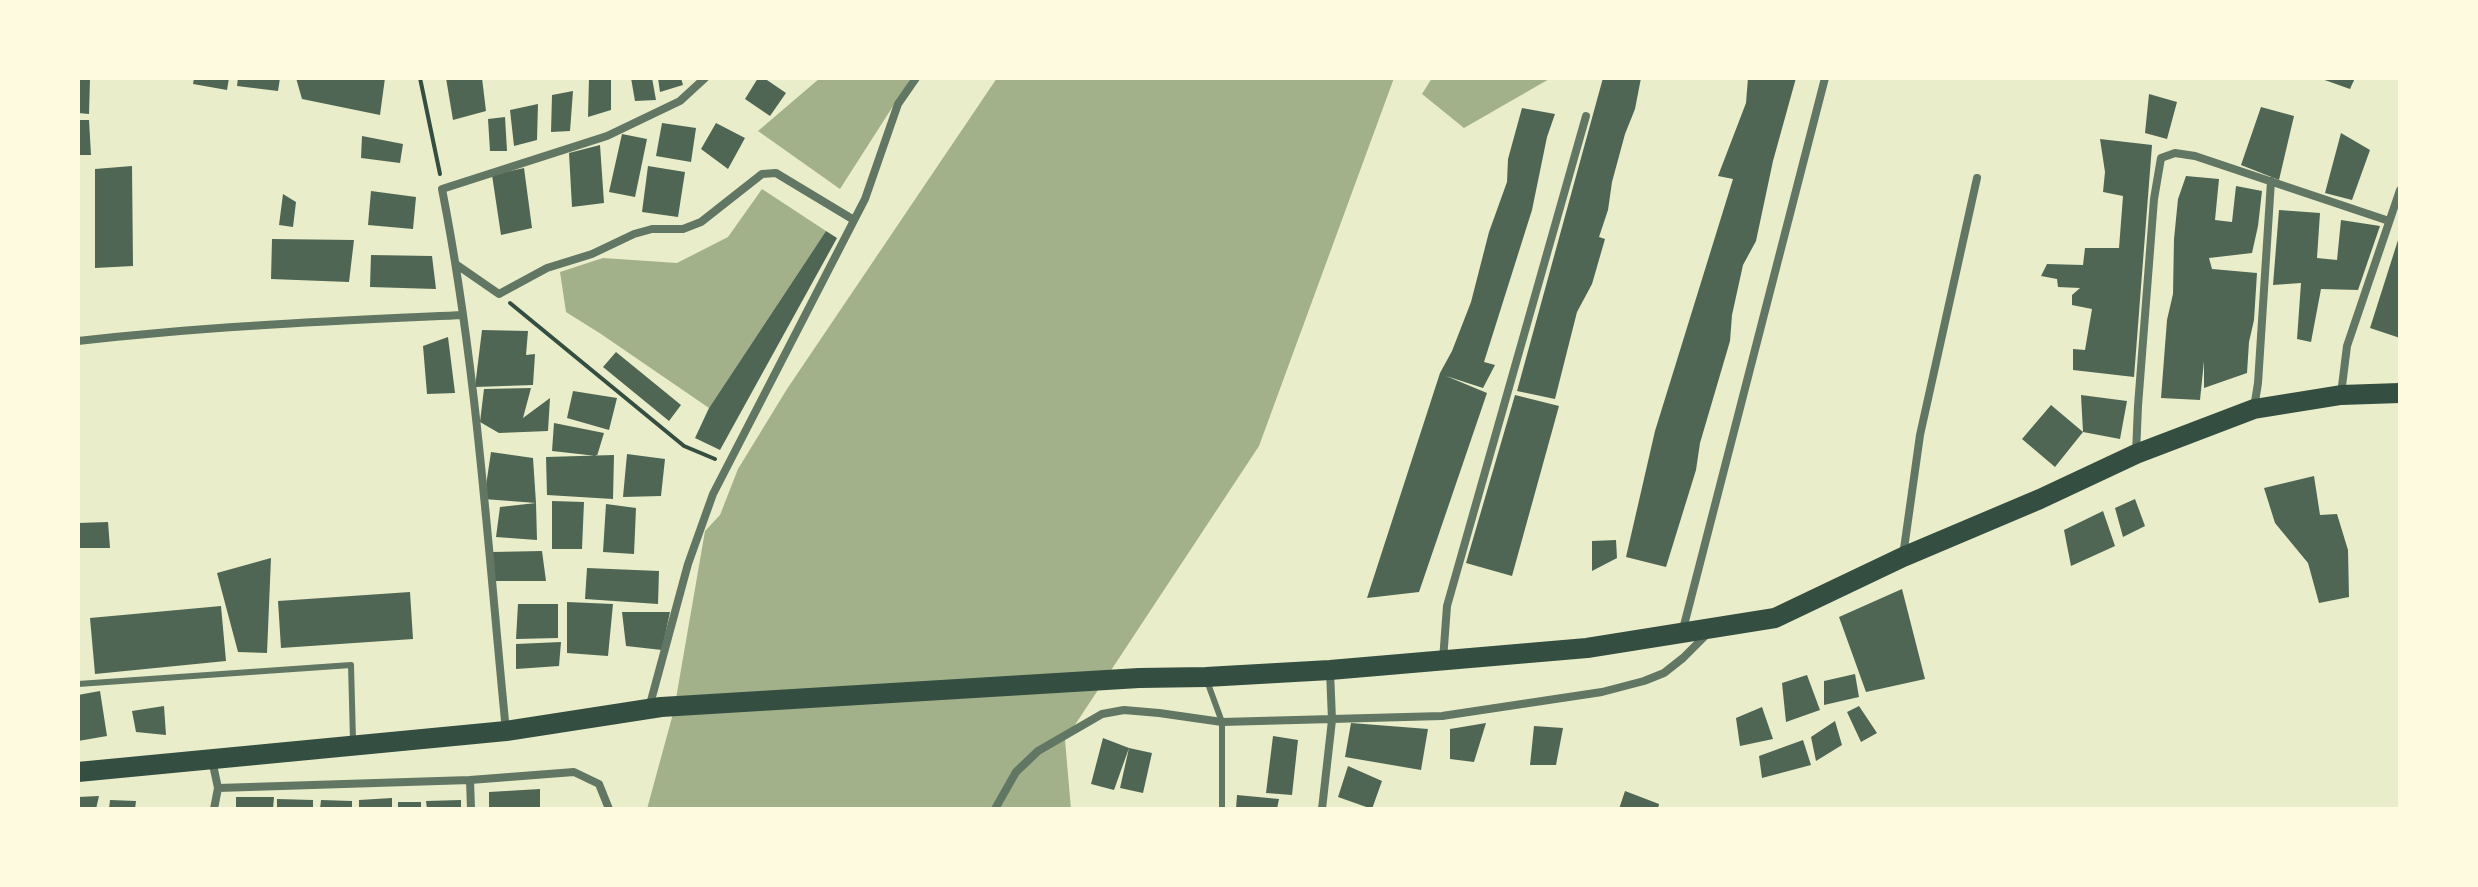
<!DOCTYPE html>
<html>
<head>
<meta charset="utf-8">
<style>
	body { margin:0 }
	#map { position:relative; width:2478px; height:887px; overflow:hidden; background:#e9edc9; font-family:Mulish,sans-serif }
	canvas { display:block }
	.frame { position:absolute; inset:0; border:80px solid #fefae0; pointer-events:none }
</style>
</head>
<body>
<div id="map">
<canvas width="2478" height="887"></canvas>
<div class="frame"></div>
</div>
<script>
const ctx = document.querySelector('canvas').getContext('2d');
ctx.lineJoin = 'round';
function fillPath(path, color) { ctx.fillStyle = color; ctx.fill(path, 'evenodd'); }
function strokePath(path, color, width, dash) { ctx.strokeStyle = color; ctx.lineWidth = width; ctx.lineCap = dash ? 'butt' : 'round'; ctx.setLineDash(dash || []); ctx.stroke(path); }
fillPath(new Path2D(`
	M820,78H911L840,189L758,131Z
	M997,78H1394L1259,446L1065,740L1071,809H647L674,710L705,531L720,515L738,469L787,389Z
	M1432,78H1551L1464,128L1422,94Z
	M762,189L826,231L709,408L601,334L566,312L560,272L603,258L677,263L728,237Z`), '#a3b18a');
fillPath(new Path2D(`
	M194,78H229L227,90L193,84Z
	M238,78H280L278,91L237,86Z
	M296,78H385L380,115L302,99Z
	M446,78H482L486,111L453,120Z
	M589,78H611V110L588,117Z
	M631,78H652L656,100L635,101Z
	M658,78H681L683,85L660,92Z
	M758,78H764L786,93L770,116L745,99Z
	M1603,78H1641L1635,109L1625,134L1612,182L1608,210L1599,237L1605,239L1592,284L1577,312L1555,399L1517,391Z
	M1748,78H1796L1773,161L1756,241L1743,265L1732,315L1730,341L1700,443L1696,470L1666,567L1626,557L1655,431L1733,179L1718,176L1746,103Z
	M2319,78H2355L2350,89Z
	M78,79H90L89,114L78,113Z
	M573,91L570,131L551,132L552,95Z
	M2149,94L2177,102L2167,139L2145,133Z
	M538,104L537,140L514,146L510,110Z
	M2261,107L2294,116L2279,180L2241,165Z
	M1522,108L1555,114L1547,137L1532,210L1484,362L1495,365L1483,388L1446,376L1487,393L1419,592L1367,598L1440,373L1452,351L1471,302L1489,232L1507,182L1508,159Z
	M505,117L507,151H490L488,119Z
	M78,120H89L91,155H78Z
	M662,123L696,128L691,162L656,156Z
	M716,123L745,138L728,169L701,149Z
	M2341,133L2370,150L2352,200L2325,193Z
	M622,134L647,139L635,197L609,192Z
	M362,136L403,144L400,163L361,158Z
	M2100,139L2152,145L2134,377L2073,370V349L2085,350L2092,309L2072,305V295L2080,288L2058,287L2057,279L2041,276L2047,264L2083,265L2085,248H2119L2123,196L2103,192L2105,172Z
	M600,145L604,203L572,207L569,153Z
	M132,166L133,266L95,268V169Z
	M648,166L685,172L678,217L642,212Z
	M524,168L532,228L501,235L492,175Z
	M2186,176L2219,179L2215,220L2232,222L2236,186L2262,191L2258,226L2252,253L2209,258L2212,269L2257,273L2254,320L2249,342L2247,373L2204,388V361L2200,400L2161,398L2167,320L2173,294L2174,239L2178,199Z
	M371,191L416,197L413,229L368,225Z
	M283,194L296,202L293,227L279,225Z
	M2279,210L2320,213L2317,258L2337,260L2341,220L2380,226L2358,290L2321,289L2311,342L2297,339L2301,283L2273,285Z
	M826,231L837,238L720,450L695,438L709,408Z
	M2399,237H2400V338L2370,328Z
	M272,239L354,240L349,282L271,279Z
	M371,255L432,256L436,289L370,287Z
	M482,330L528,331L526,355L535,354L533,385L475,387Z
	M448,337L455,393L427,394L423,346Z
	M616,352L681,405L669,421L603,367Z
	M531,388L523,418L550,398L548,431L499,433L480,422L484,389Z
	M573,391L617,398L609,430L567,418Z
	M1515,395L1559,406L1512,576L1466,563Z
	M2081,395L2127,401L2120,439L2083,432Z
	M2051,405L2083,432L2055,467L2022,439Z
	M554,423L604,433L597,456L552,451Z
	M491,452L533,458L536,503L537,540L496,537L500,507L536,503L484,499Z
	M627,454L665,459L661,496L623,497Z
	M614,455L613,499L547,495L546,457Z
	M2314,476L2320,515L2337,514L2348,550L2349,597L2319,603L2308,563L2275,523L2264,488Z
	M2135,499L2145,526L2123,537L2115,508Z
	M552,501L584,502L582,549H552Z
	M606,504L636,508L634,554L603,552Z
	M2103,511L2115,546L2071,566L2064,530Z
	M108,522L110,548H78V523Z
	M1616,540L1617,558L1592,571V541Z
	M542,551L546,581H491L492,552Z
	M271,558L267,653L238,652L217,573Z
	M587,568L659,571L658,604L585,599Z
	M1902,589L1925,679L1866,692L1839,617Z
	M410,592L413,639L281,648L278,601Z
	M567,602L613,604L608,656L567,653Z
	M518,604H558V638L516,639Z
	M221,606L226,661L95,674L90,618Z
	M622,612H670L662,650L626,646Z
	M561,642L559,666L516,669V644Z
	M1855,674L1859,697L1824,705V681Z
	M1807,675L1820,710L1786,722L1782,683Z
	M100,691L107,736L78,741V695Z
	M164,706L166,735L136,732L132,711Z
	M1859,706L1877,733L1861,742L1847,712Z
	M1762,707L1773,739L1740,746L1736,718Z
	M1835,721L1842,745L1816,761L1811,737Z
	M1351,723L1428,729L1421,770L1345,757Z
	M1486,723L1474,762L1450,759V729Z
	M1534,726L1563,728L1556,765H1530Z
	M1273,736L1298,740L1292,795L1266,793Z
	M1103,738L1129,748L1114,790L1091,784Z
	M1803,740L1811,765L1762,778L1759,756Z
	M1129,748L1152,753L1143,793L1120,788Z
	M1348,766L1382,781L1372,809L1338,797Z
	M540,789V809H489V792Z
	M1625,791L1659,804L1658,809H1619Z
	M1237,795L1279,799L1277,809H1236Z
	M99,796L96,809H78V797Z
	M236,797H274L273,809H236Z
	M392,798V809H359V800Z
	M277,799L313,800V809H277Z
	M110,800L136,801L135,809H109Z
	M321,800L352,801V809H320Z
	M461,800V809H427L426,801Z
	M398,802H421V809H398Z`), '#4f6655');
strokePath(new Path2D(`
	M420,78L440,174
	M510,303L684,446L715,459`), '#344e41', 4);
strokePath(new Path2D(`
	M1207,681L1222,722V809
	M78,684L351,665L353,740`), '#617663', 6);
strokePath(new Path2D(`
	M457,265L499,294L547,268L592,254L634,234L652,229H683L701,222L762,174L776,173L854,220
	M78,341C206,326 334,321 463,315
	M2341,394L2347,346L2400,190
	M2254,408L2258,383L2271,181
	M2136,453L2138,406L2154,199L2161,158L2175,153L2195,156L2389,221
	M1903,556L1920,435L1977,178
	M1682,633L1825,78
	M1443,660L1447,606L1586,116
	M649,708L688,564L713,494L865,199L898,104L916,78
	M506,731C488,550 477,367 442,189L607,136L680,101L705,78
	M212,760L218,788L214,809
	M470,780L574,772L599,784L609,809
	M218,788L470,780L471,809
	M995,809L1016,772L1038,751L1102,714L1124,710L1159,713L1222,722L1442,716L1602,692L1644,681L1664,673L1683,658L1706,635
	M1322,809L1332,720L1330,671`), '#617663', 8);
strokePath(new Path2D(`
	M78,772L506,731L661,707L1139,678L1206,677L1330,670L1587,648L1775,618L1903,557L2040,499L2136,454L2254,409L2341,395L2400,393`), '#344e41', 20);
</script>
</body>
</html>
